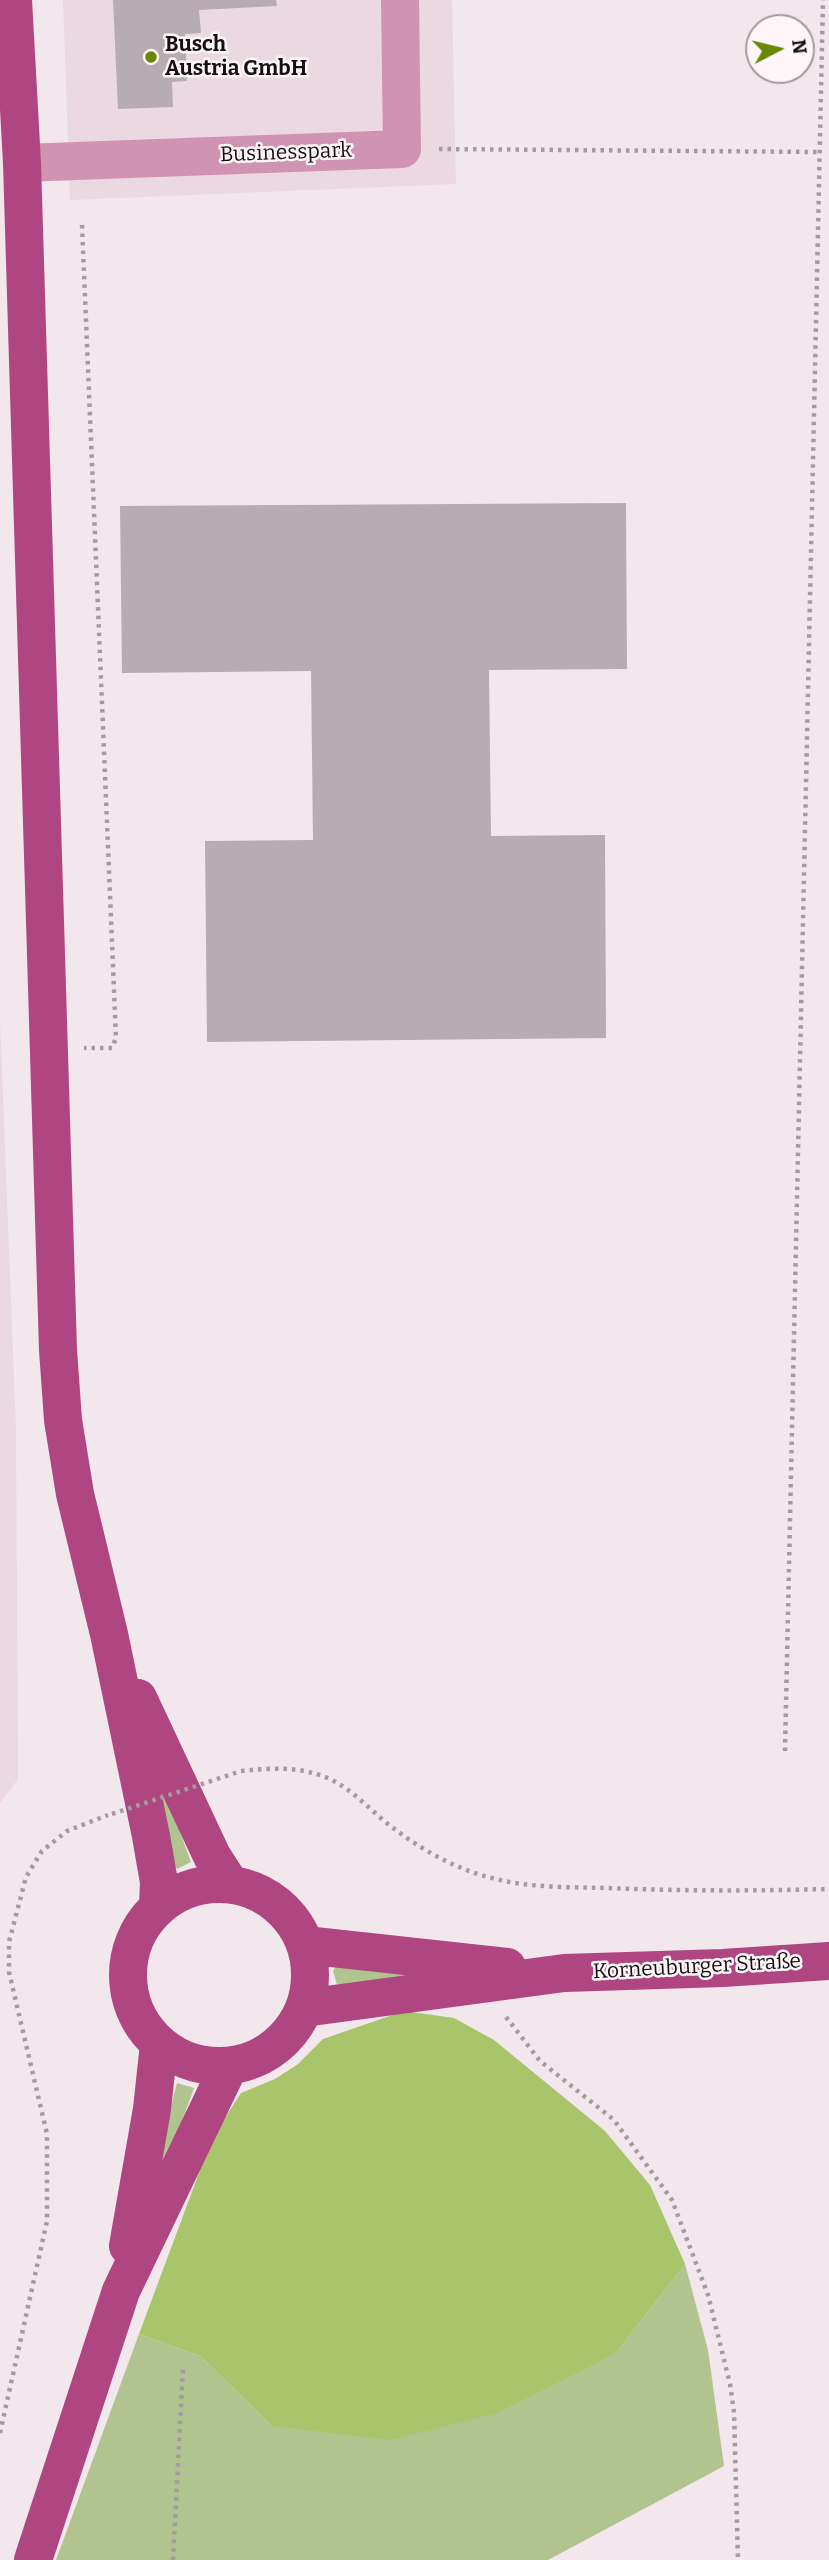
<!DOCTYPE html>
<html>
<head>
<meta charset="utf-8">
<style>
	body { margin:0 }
	#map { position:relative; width:829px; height:2560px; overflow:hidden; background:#f2e7ec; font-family:Bitter,serif }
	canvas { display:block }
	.north { position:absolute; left:745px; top:14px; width:70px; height:70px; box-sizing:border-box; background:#fef5f9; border:2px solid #a0999d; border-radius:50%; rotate:83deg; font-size:19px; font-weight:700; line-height:28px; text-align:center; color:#141012 }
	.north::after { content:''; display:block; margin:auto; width:24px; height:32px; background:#698700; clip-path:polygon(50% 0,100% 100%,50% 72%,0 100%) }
</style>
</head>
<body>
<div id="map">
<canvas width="829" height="2560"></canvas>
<div class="north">N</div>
</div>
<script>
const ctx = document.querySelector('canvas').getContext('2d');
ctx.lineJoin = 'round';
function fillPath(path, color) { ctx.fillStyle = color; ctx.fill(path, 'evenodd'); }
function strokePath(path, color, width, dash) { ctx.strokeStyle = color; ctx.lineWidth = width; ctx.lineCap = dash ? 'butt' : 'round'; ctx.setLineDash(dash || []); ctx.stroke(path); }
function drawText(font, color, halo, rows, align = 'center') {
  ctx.font = font + ' Bitter,serif'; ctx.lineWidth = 5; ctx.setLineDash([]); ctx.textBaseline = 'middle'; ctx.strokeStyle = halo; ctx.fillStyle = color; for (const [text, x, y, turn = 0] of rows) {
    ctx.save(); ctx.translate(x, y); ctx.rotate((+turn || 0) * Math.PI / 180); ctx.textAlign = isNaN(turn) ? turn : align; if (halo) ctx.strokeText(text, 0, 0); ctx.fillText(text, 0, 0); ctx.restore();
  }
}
fillPath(new Path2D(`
	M63,0H452L456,184L70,200Z
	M0,1019L16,1430L18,1779L0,1803Z`), '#ecd8e1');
fillPath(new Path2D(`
	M157,1770L191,1862L177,1869L174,1864Z
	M336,1966L442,1972L337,1985L333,1971Z
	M177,2083L194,2088L158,2186L152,2179Z
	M685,2264L708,2350L724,2466L548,2560H56L139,2334L200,2356L272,2426L616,2353Z`), '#b1c38f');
fillPath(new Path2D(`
	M404,2011L454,2018L494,2040L605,2131L650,2185L685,2264L616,2353L497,2413L390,2440L272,2426L200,2356L139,2334L212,2138L241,2093L275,2079L298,2064L323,2039Z`), '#a8c56b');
fillPath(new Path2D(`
	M113,0H276L277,6L199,10L201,33L185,34L187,81L172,82L173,107L118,109Z
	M626,503L627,669L489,670L491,836L605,835L606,1038L207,1042L205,841L313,840L311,671L122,673L120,506Z`), '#b7acb1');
strokePath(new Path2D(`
	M439,149L820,152
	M82,225L116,1038L112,1048H84
	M785,1751L823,0
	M241,1771C270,1768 297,1766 325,1777C349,1786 368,1808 388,1824C420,1849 456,1870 496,1879C531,1888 570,1887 606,1888C681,1891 755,1891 829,1889
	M506,2017L540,2061L614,2120L672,2200L708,2295L730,2384L734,2412L738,2560
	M0,2433L47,2221V2134L9,1972V1942L26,1877L42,1851L67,1831L108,1815
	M173,2560L183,2368`), '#a49b9f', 4.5, [3.5, 5]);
strokePath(new Path2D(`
	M22,163L402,149L400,0`), '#d094b2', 38);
strokePath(new Path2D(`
	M13,0L22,163L58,1350L63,1420L75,1494L109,1634L151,1836L159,1882L158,1907
	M138,1698L212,1856L230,1884
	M128 1975a91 91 0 1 1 182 0a91 91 0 1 1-182 0Z
	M305,1945L507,1967
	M304,2008L564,1973L723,1968L829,1961
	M128,2246L152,2109L159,2044
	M33,2560L121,2291L229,2066`), '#af4581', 38);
strokePath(new Path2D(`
	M112,1814L241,1771`), '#a49b9f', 4.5, [3.5, 5]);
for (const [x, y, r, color] of [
	[151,57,7,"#698700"]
]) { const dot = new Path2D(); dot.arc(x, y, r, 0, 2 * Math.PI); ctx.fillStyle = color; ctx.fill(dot); strokePath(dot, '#fef5f9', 2.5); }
drawText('bold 21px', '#141012', '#fef5f9', [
	["Busch",165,45],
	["Austria GmbH",165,69]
], 'left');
drawText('21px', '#141012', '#fef5f9', [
	["Businesspark",286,153,-2],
	["Korneuburger Straße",697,1967,-3]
]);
</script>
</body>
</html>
